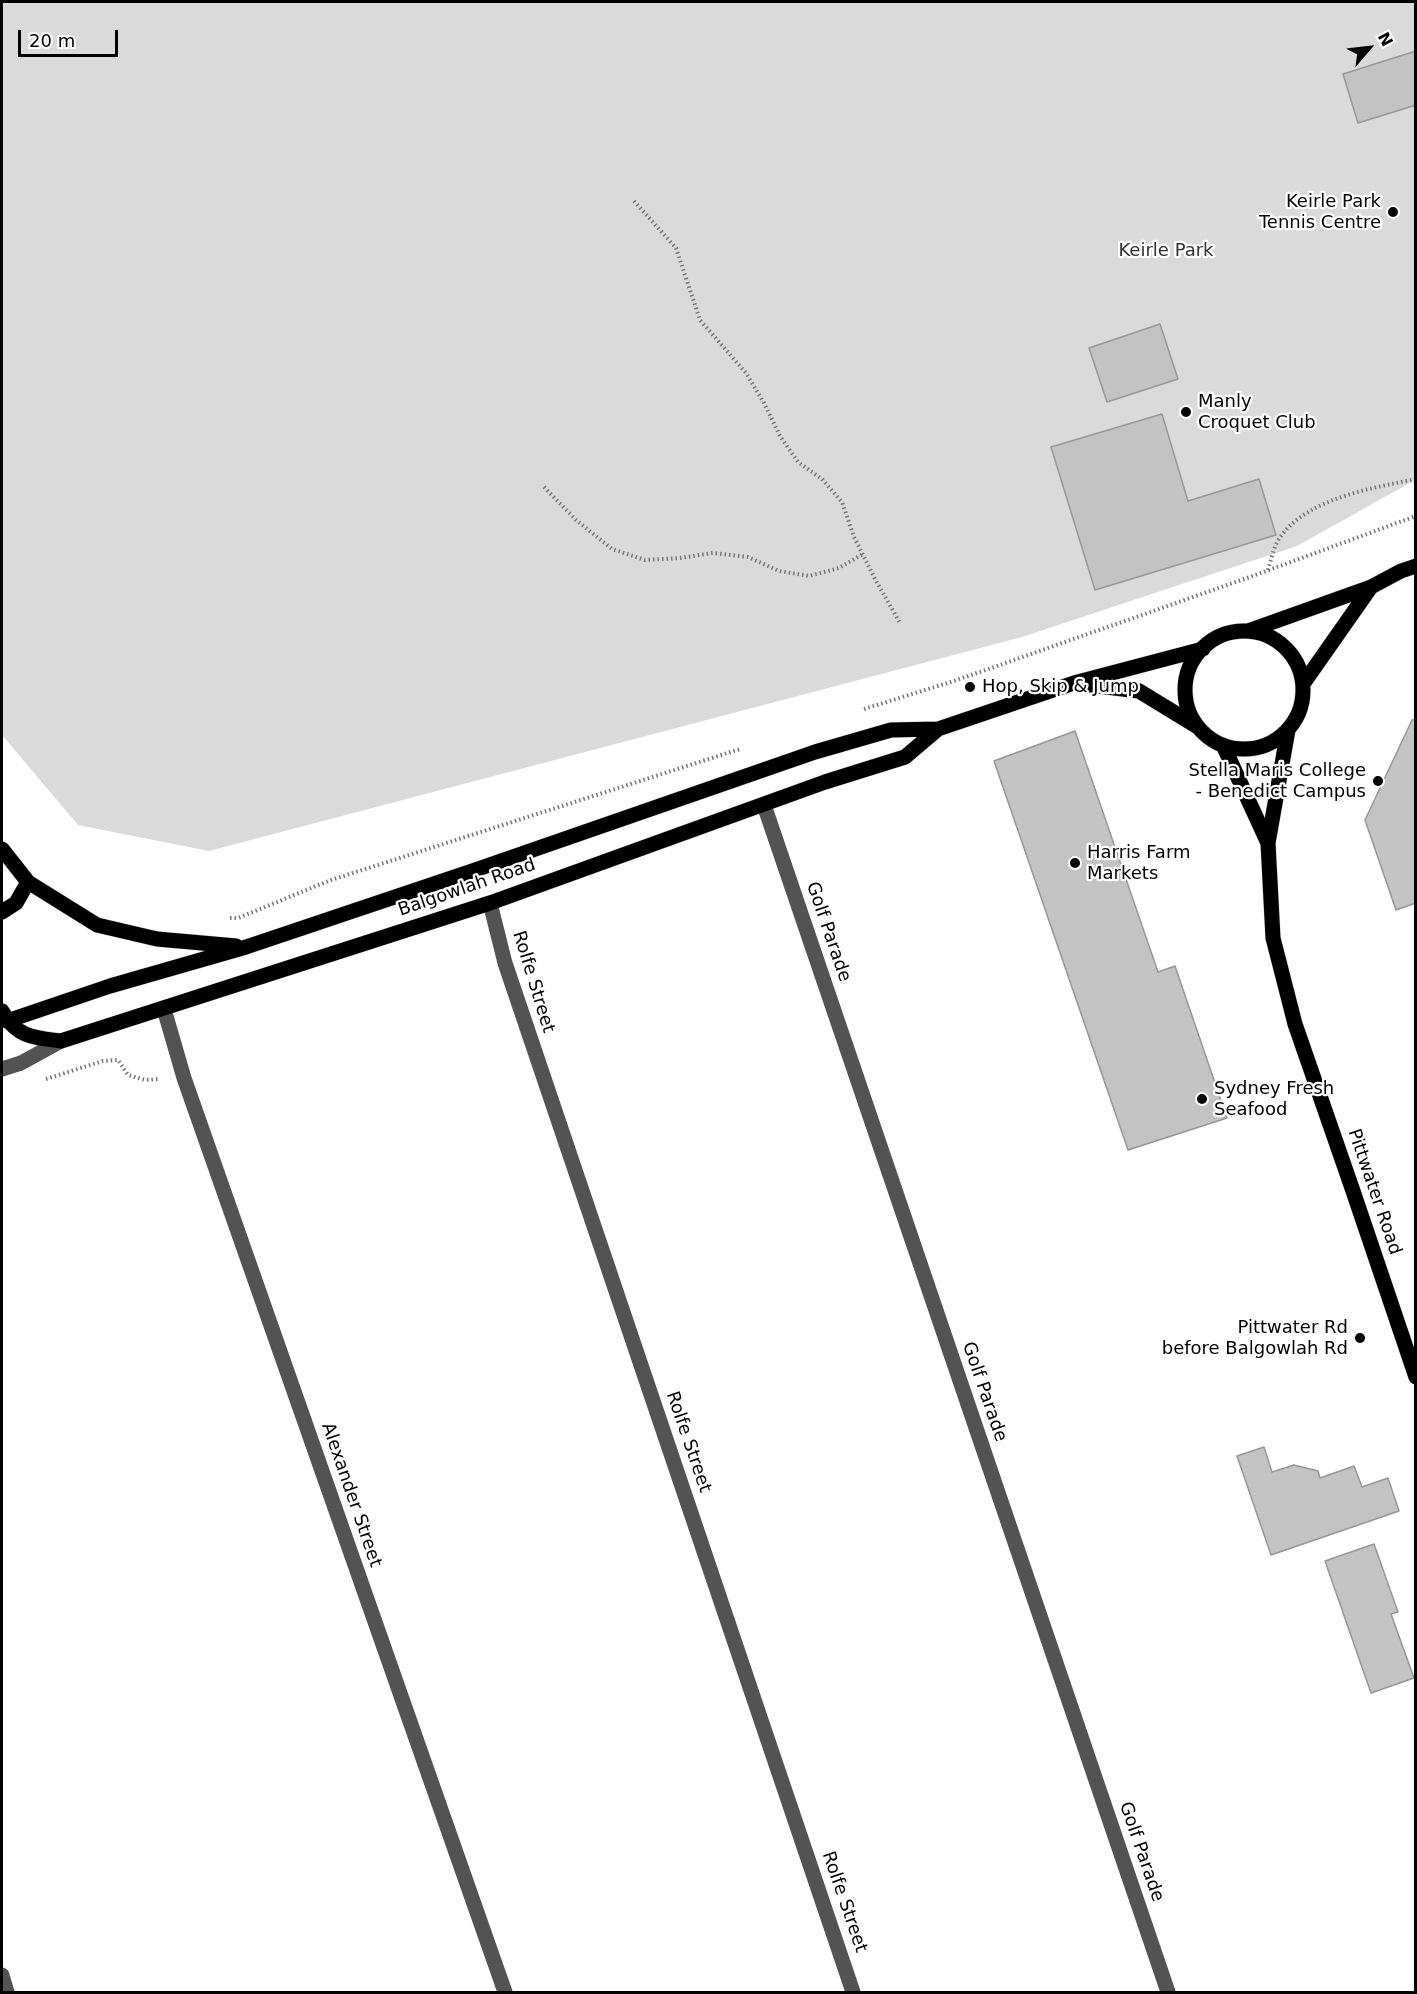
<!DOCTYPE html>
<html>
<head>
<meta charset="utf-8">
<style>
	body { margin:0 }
	#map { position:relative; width:1417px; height:1994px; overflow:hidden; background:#fff; font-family:"DejaVu Sans",sans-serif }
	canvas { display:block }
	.frame { position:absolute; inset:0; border:3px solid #000; pointer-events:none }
	.north { position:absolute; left:1339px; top:18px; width:60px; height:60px; -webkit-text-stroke:4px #fff; paint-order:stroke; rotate:62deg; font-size:16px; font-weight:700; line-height:24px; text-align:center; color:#000 }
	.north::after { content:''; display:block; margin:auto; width:21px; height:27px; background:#000; clip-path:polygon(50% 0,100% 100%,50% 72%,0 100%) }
	.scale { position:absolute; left:18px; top:30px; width:100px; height:27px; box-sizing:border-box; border:3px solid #000; border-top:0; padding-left:8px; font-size:18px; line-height:21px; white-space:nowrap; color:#000; -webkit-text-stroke:4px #fff; paint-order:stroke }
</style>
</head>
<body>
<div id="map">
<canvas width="1417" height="1994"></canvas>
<div class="frame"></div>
<div class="north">N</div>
<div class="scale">20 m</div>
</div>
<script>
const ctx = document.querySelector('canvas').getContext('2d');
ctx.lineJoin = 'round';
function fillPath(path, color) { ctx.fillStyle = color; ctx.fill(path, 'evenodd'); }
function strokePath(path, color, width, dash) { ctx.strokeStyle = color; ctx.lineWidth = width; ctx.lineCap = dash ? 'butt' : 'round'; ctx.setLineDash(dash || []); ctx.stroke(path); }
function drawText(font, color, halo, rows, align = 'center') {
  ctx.font = font + ' "DejaVu Sans",sans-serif'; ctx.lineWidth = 4.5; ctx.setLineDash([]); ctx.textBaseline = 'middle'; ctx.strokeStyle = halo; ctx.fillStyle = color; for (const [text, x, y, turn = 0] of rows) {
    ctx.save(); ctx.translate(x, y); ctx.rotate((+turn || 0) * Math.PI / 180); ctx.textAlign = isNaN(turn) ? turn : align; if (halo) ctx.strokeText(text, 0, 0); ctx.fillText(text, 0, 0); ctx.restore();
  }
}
fillPath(new Path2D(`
	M2,2H1415V480L1297,546L1022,637L209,851L78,825L2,735Z`), '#dadada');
const building = new Path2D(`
	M1416,51V105L1358,123L1343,74Z
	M1160,324L1178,379L1107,402L1089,348Z
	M1162,414L1188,501L1259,479L1276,535L1095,590L1051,447Z
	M1416,719V903L1396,910L1365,820L1412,720Z
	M1075,731L1158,972L1175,966L1227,1118L1128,1150L994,761Z
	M1264,1447L1272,1472L1294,1465L1318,1471L1320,1478L1354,1466L1362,1487L1388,1478L1399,1511L1271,1555L1237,1456Z
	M1374,1544L1398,1612L1391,1614L1414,1678L1371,1693L1325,1561Z`);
fillPath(building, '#c3c3c3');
strokePath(building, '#979797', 1.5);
const major = new Path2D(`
	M1248,631L1371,587L1401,571L1416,566
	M1185 690a59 59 0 1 1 118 0a59 59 0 1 1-118 0Z
	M1082,684L1139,691L1198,727
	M1303,684L1371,587
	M1288,730L1268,843L1273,938L1295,1024L1353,1191L1416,1377
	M1223,745L1268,843
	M2,849L28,882L97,925L157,939L236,946
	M2,912L16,903L28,882
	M2,1011C16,1037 34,1038 61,1041L490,903L825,782L905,757L938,729
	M7,1021L110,986L246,947L475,870L815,752L891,730L938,729L1074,683L1203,649`);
strokePath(major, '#dbdbdb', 16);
strokePath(new Path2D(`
	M634,201L676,248L700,320L746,373L764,403L780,436L798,462L822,479L842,502L854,537L875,579L900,623
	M544,487L576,520L612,549L645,560L680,558L713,553L748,557L779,571L809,576L839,568L863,554
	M1268,570C1271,560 1274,545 1281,536C1309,498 1372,488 1416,479
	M864,709L957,680L1250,577L1416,516
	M230,918H238L331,880L740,749
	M46,1079L103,1061L118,1060L128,1075L145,1080L159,1079`), '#757575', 4, [1.5, 3]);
strokePath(new Path2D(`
	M764,805L1168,1992
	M490,903L505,963L853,1992
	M164,1009L184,1078L505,1992
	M2,1069L21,1063L61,1041
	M2,1975L7,1992`), '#535353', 15);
strokePath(major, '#000', 15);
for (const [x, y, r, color] of [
	[1393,212,6,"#000"],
	[1186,412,6,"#000"],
	[970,687,6,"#000"],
	[1378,781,6,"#000"],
	[1075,863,6,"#000"],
	[1202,1099,6,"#000"],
	[1360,1338,6,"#000"]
]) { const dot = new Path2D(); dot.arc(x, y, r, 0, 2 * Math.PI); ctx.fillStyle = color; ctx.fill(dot); strokePath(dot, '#fff', 2); }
drawText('18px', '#000', '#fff', [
	["Keirle Park",1381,202,"right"],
	["Tennis Centre",1381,223,"right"],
	["Manly",1198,402],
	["Croquet Club",1198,423],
	["Hop, Skip & Jump",982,687],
	["Stella Maris College",1366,771,"right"],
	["- Benedict Campus",1366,792,"right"],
	["Harris Farm",1087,853],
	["Markets",1087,874],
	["Sydney Fresh",1214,1089],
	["Seafood",1214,1110],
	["Pittwater Rd",1348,1328,"right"],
	["before Balgowlah Rd",1348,1349,"right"]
], 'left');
drawText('18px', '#313131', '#fff', [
	["Keirle Park",1166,251]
]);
drawText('18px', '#000', '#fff', [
	["Balgowlah Road",467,888,-19],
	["Golf Parade",828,932,71],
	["Rolfe Street",533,982,73],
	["Pittwater Road",1374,1192,71],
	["Golf Parade",984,1392,71],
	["Rolfe Street",688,1442,71],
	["Alexander Street",351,1495,71],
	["Golf Parade",1141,1852,71],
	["Rolfe Street",844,1902,71]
]);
</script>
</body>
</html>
